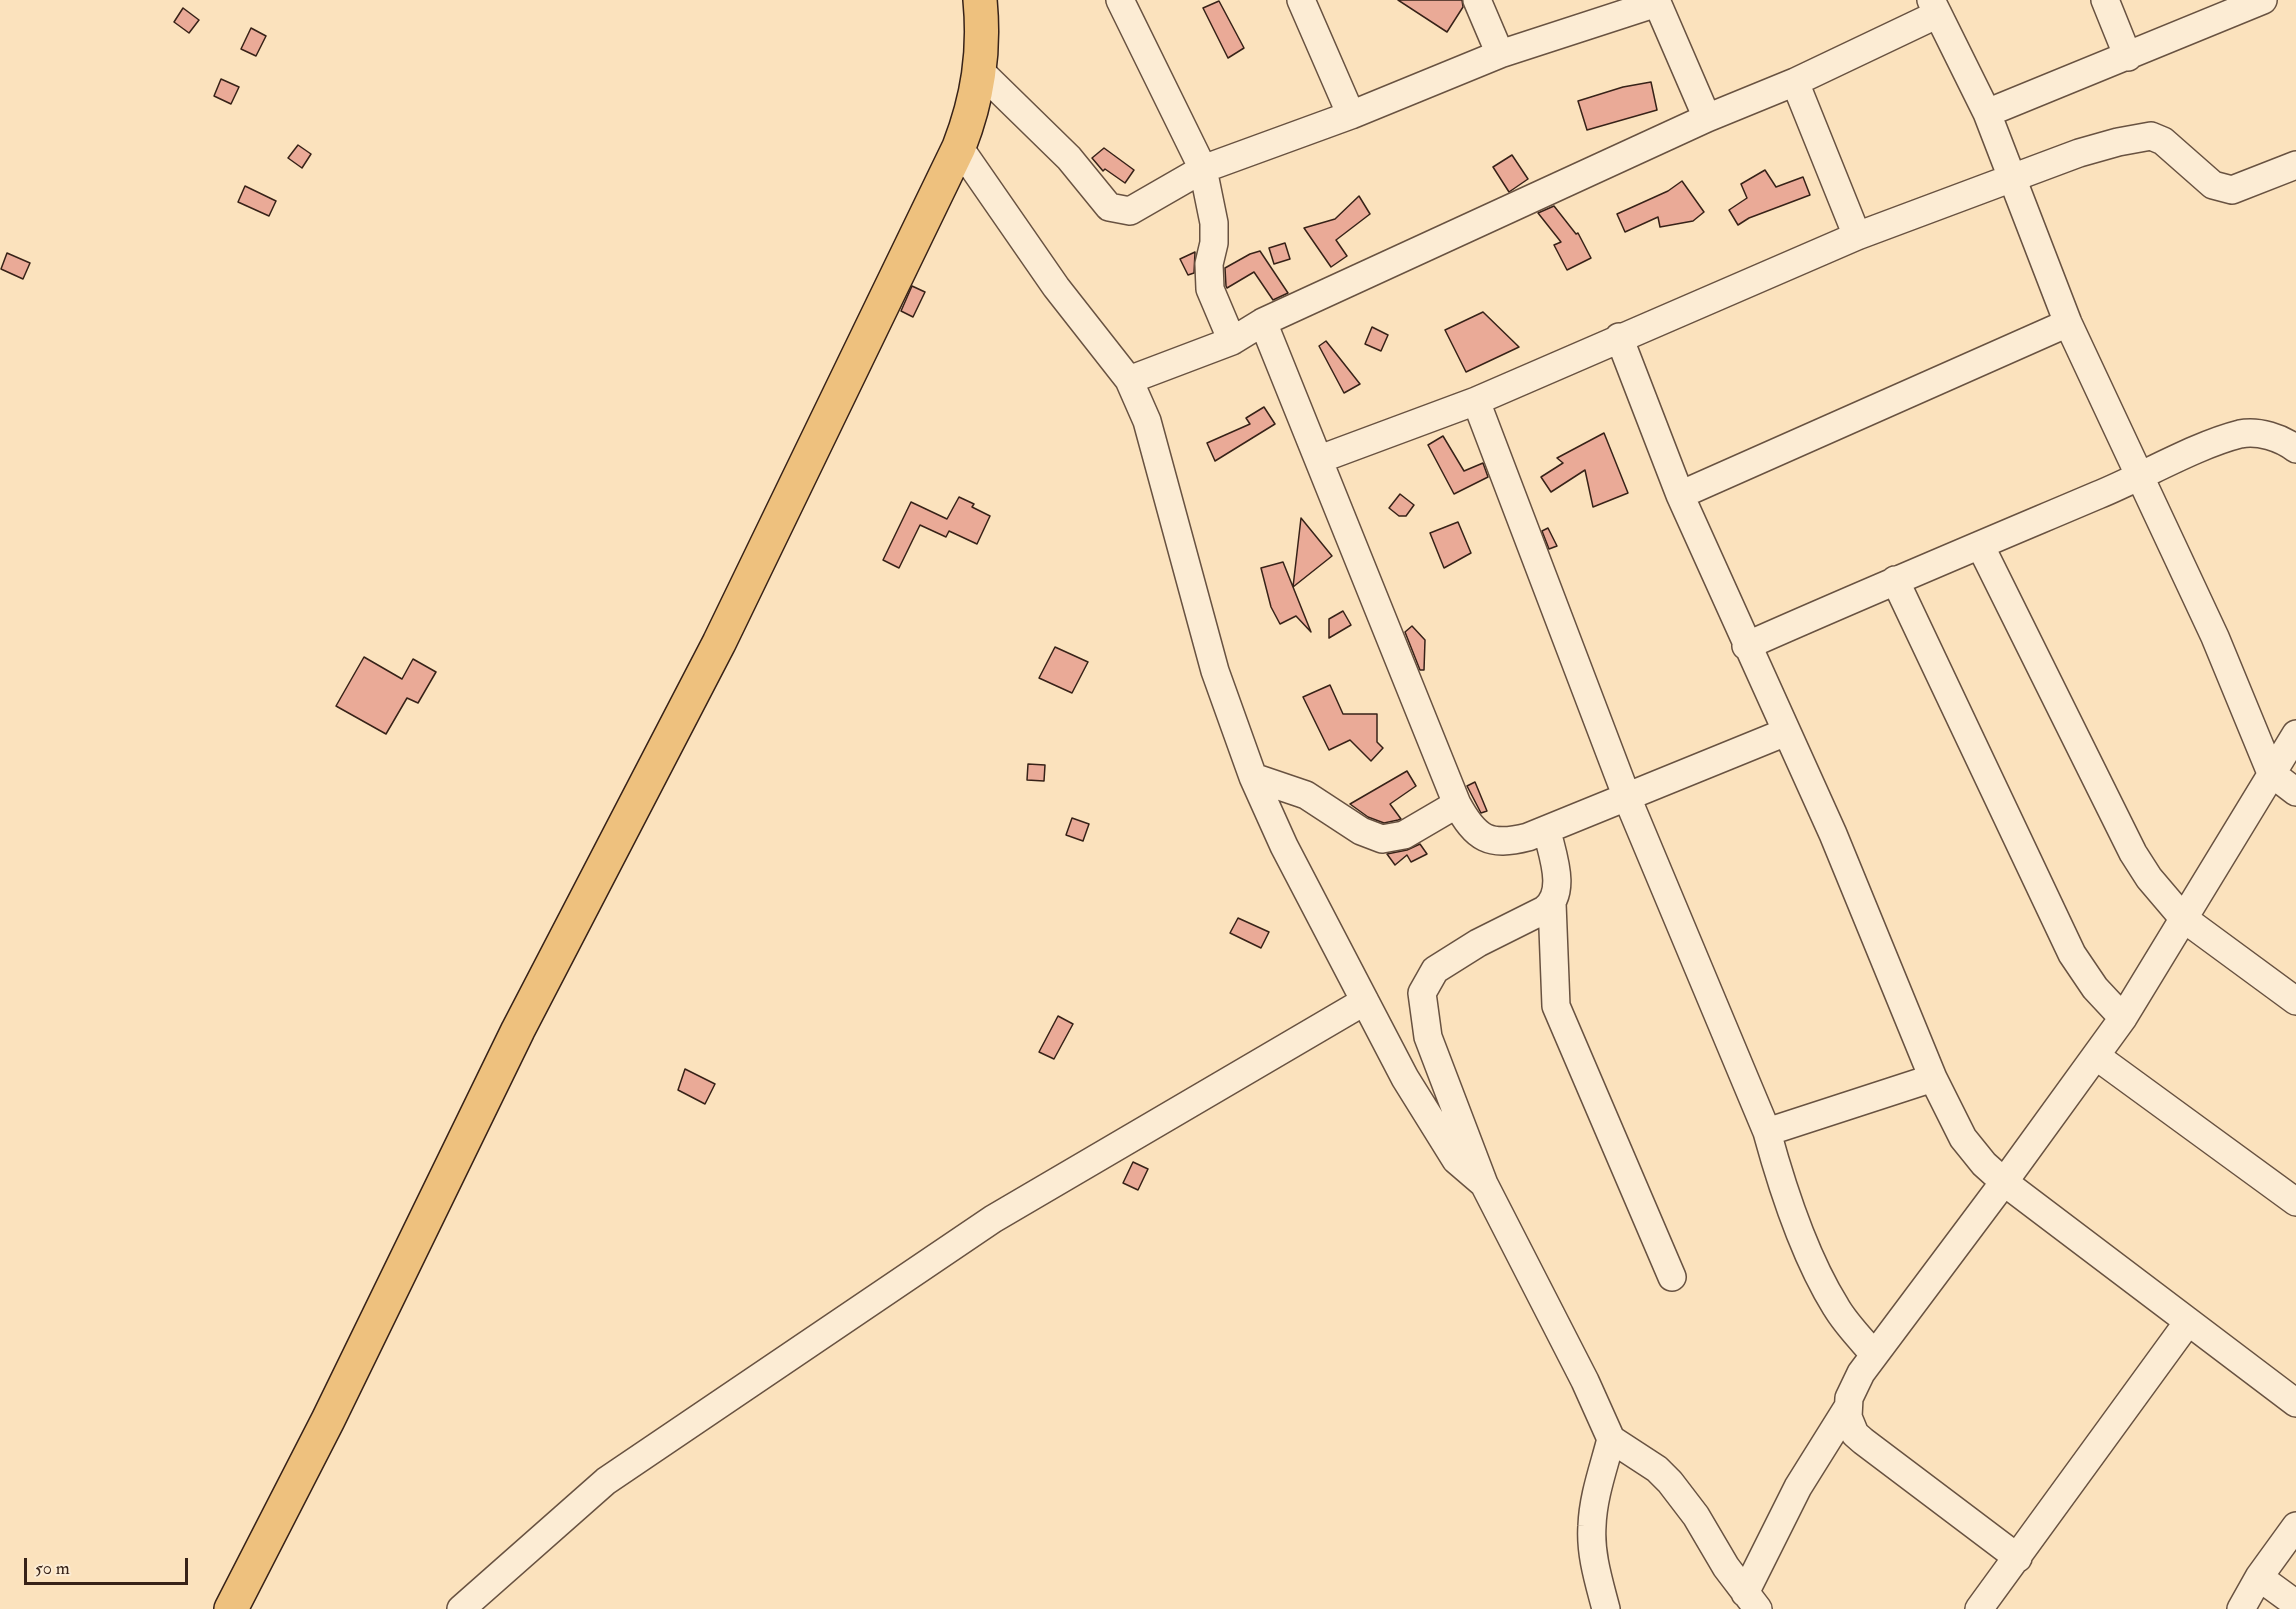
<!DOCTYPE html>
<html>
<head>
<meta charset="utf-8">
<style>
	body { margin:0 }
	#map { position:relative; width:2296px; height:1609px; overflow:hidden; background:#fbe2bd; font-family:"IM FELL Double Pica",serif }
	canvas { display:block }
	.scale { position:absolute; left:24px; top:1558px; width:164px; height:27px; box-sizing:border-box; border:3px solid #372218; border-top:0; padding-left:8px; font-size:18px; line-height:21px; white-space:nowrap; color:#372218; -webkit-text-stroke:4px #fcecd4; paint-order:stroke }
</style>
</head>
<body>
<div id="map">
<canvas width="2296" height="1609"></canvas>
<div class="scale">50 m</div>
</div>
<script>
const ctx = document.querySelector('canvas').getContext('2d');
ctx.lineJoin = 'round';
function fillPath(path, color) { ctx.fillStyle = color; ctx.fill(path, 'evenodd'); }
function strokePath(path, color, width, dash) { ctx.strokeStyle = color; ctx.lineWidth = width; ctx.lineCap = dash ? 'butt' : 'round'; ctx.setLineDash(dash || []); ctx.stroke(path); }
const building = new Path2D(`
	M1398,0H1462L1463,7L1447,32Z
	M1219,1L1244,48L1228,58L1203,8Z
	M183,8L199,20L189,33L174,22Z
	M251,28L266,36L256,56L241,49Z
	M221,79L239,87L231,104L214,96Z
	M1651,82L1657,110L1587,130L1578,101L1623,87Z
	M298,145L311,154L302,168L288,158Z
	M1104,148L1134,170L1125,183L1105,169L1103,171L1092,158Z
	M1512,155L1528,179L1509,192L1493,167Z
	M1765,170L1776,187L1803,177L1810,195L1749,218L1738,225L1729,210L1747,198L1741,184Z
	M1682,181L1704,212L1693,221L1660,227L1658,217L1625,232L1617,214L1668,191Z
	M245,186L276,201L269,216L238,202Z
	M1359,196L1370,214L1336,240L1347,256L1331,267L1304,228L1335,219Z
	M1554,206L1576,234L1578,233L1591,258L1567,270L1554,245L1561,242L1538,213Z
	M1285,243L1290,259L1274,264L1269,248Z
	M1260,251L1288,293L1273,300L1254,272L1227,288L1226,286L1225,268L1250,254Z
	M1195,252L1194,273L1188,275L1180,259Z
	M7,253L30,263L23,279L1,269Z
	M912,286L925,292L913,317L901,311Z
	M1483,312L1519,347L1466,372L1445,330Z
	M1372,327L1388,335L1381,351L1365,344Z
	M1326,341L1360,384L1344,393L1319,346Z
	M1264,407L1275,424L1215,461L1207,443L1250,424L1246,418Z
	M1604,433L1628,493L1593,507L1585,470L1551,492L1541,477L1563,463L1557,458Z
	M1443,436L1464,471L1483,463L1488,477L1454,494L1428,445Z
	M1400,494L1414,505L1406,516H1399L1389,508Z
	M959,497L974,504L972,507L990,516L977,544L949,531L946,537L920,525L899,568L883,560L911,502L947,519Z
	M1301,518L1332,556L1293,587L1311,632L1296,616L1280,624L1271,607L1261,568L1283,562L1293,587Z
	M1458,522L1471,553L1444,568L1430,533Z
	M1548,528L1557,546L1549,549L1542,531Z
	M1343,611L1351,625L1329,638V619Z
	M1412,626L1425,640L1424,670H1420L1405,632Z
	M1055,647L1088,662L1072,693L1039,678Z
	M364,657L402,679L413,659L436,672L418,703L407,698L386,734L336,706Z
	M1330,685L1343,714H1377V742L1383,748L1371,761L1350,740L1329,750L1303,697Z
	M1028,764L1045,765L1044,781L1027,780Z
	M1407,771L1416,786L1390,804L1401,819L1398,820L1384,823L1368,817L1350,804Z
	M1475,782L1487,811L1481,813L1467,786Z
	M1072,818L1089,824L1083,841L1066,835Z
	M1420,844L1427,854L1411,862L1407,855L1395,865L1387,854L1407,850Z
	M1238,918L1269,932L1261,948L1230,933Z
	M1058,1016L1073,1024L1054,1059L1039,1052Z
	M685,1069L715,1084L705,1104L678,1090Z
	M1133,1162L1148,1169L1138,1190L1123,1183Z`);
fillPath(building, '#eaaa97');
strokePath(building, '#372218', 1.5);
const minor = new Path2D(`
	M1120,0L1203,169L1214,223V243L1209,264L1210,289L1232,341
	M1301,0L1351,115
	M1477,0L1500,54
	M1656,0L1707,118
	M1931,0L1987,113L2068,323L2215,637L2271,773L2296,792
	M2105,0L2128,57
	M981,72L1069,158L1109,207L1130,211L1203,169L1351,115L1500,54L1657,3
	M1795,82L1857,236
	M1987,113L2263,0
	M959,147L1056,287L1129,380L1147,421L1215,671L1253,777L1284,846L1405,1078L1456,1160L1484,1184
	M1263,322L1457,804C1476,839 1489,847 1528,837L1786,732
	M1619,337L1680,495L1833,834L1933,1078L1963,1138L1984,1164L2004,1182L2296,1403
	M1129,380L1232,341L1263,322L1707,118L1795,82L1938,14
	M1476,401L1626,795L1767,1132C1782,1187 1806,1259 1836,1307C1846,1324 1860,1338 1873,1353
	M1320,459L1476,401L1857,236L2079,153L2118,142L2151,136L2163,141L2213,185L2232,190L2296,165
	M1680,495L2068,323
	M1980,545L2133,853L2149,878L2183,918L2296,1001
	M1895,580L2072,954L2095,988L2123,1018
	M1746,646C1863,594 1980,545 2098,495C2142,477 2196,445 2240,434C2258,430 2282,438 2296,449
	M1253,777L1306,795L1361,831L1382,839L1404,835L1457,804
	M1547,831C1552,854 1568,893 1544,910L1478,943L1435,970L1422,993L1428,1037L1484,1184L1585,1381L1611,1439L1657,1469L1670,1482L1696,1516L1726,1567L1758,1609
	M1552,903L1556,1006L1672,1277
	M2096,1056L2296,1202
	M1767,1132L1933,1078
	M2018,1558L1863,1441L1855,1434L1848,1417L1849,1398L1861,1373L2004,1182L2123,1018L2296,734
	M2259,1577L2296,1604
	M1745,1593L1798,1487L1848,1407
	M461,1609L606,1481L993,1219L1365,1001
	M1606,1609C1599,1582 1590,1554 1592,1526C1593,1496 1604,1467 1611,1439
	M1979,1609L2188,1322
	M2241,1609L2259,1577L2296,1526`);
const major = new Path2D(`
	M231,1609L328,1420L518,1030L719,643L959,147C978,98 985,52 980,0`);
strokePath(minor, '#685241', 30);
strokePath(major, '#372218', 36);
strokePath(minor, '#fcecd4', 27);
strokePath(major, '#eec17e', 33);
</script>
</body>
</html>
